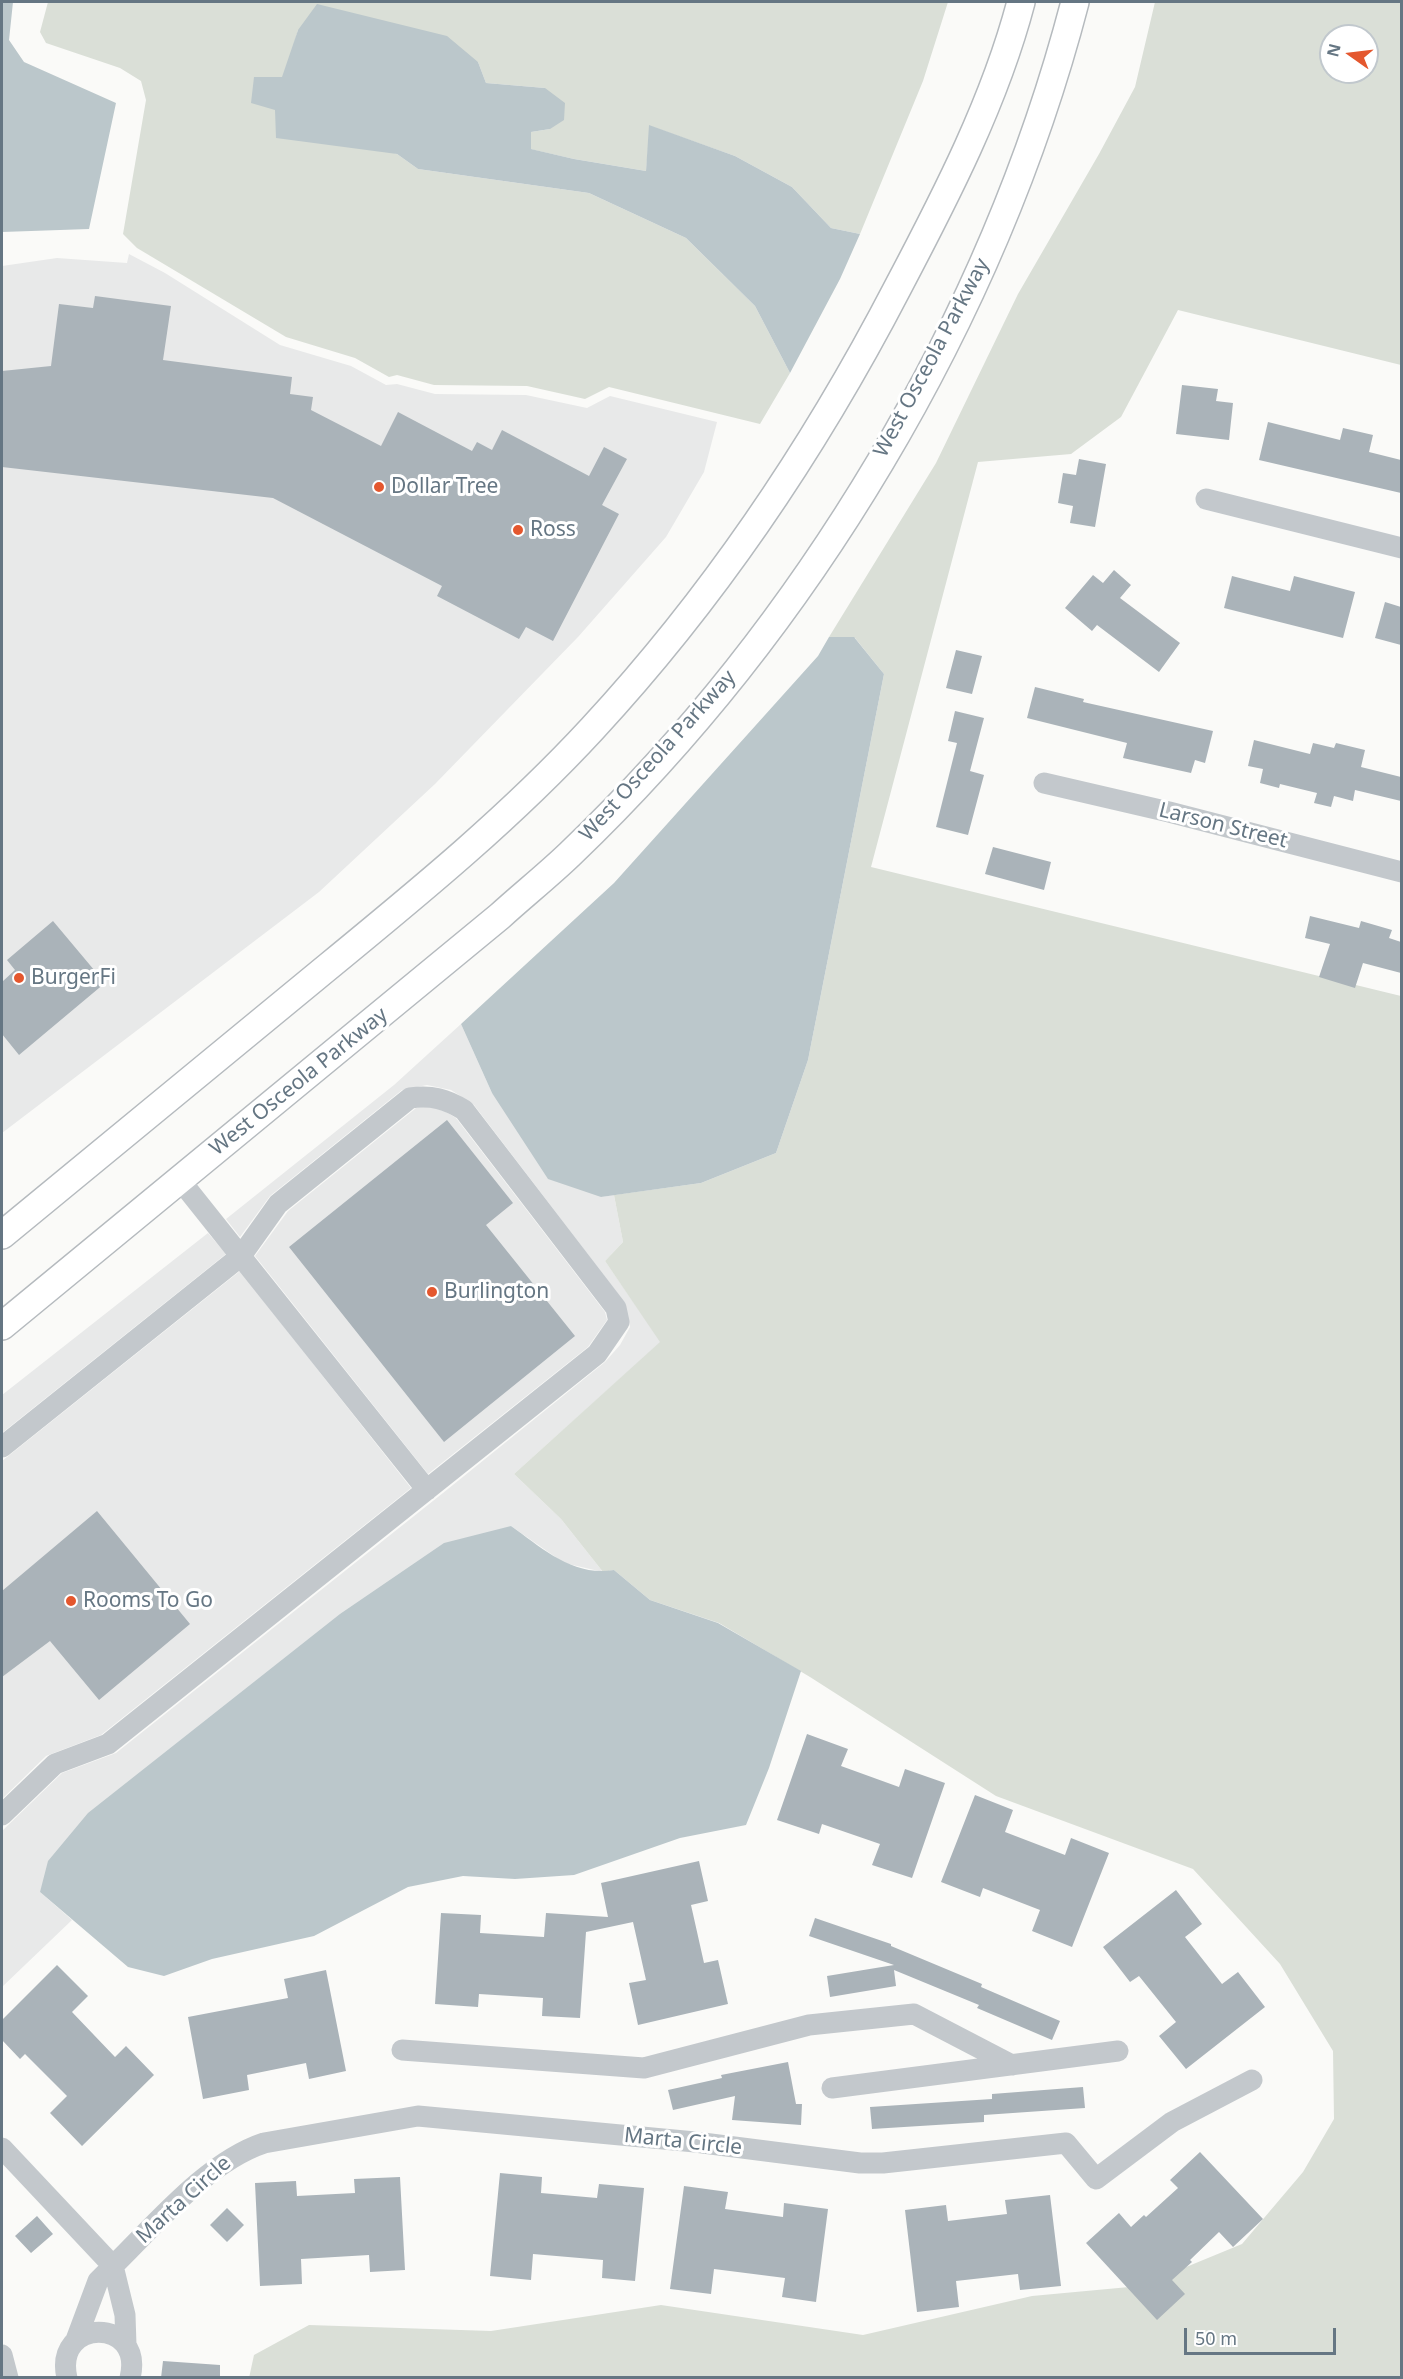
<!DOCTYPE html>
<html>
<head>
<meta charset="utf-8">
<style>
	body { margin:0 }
	#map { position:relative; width:1403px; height:2379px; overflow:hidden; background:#fafaf8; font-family:"Noto Sans",sans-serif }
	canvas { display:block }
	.frame { position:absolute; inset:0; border:3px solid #657683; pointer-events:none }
	.north { position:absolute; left:1319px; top:24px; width:60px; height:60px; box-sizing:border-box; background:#fff; border:2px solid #c1c8cd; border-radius:50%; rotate:284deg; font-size:16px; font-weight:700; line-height:24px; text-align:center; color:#657683 }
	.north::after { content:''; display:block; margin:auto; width:21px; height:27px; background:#e4572e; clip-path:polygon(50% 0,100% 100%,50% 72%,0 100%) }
	.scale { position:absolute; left:1184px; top:2328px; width:152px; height:27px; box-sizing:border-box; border:3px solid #657683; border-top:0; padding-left:8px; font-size:18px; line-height:21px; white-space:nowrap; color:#657683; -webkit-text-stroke:4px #fff; paint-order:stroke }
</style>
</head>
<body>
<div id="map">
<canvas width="1403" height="2379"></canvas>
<div class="frame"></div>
<div class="north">N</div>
<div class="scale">50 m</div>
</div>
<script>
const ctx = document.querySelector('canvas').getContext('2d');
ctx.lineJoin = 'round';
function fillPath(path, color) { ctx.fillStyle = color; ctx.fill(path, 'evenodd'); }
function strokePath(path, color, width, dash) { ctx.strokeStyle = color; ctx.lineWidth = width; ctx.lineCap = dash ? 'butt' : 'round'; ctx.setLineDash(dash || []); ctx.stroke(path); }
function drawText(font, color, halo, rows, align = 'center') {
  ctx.font = font + ' "Noto Sans",sans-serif'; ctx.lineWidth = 6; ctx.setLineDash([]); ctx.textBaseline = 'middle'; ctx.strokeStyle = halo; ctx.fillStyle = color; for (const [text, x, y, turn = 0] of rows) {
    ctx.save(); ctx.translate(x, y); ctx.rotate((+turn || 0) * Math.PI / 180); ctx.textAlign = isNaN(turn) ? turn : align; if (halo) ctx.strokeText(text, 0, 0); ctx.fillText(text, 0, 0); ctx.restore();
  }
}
fillPath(new Path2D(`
	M129,254L165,273L280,345L351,366L386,385L397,384L435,394L526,395L587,408L610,396L717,422L704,472L666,537L578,637L435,784L319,892L2,1133V266L57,258L127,263Z
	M461,1024L492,1093L601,1197L614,1195L623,1242L605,1261L661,1342L514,1474L561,1519L603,1572L564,1563L511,1526L40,1892L72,1920L2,1987V1831L62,1773L116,1753L443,1493L605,1362L620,1345L630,1327L625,1303L474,1105L451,1090L427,1085L402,1090L270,1196L240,1237L226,1219L394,1085Z
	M429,1106L443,1110L456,1118L605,1312L607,1320L588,1347L428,1474L255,1256L288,1211L416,1108Z
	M208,1233L226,1254L2,1433V1395Z
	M240,1271L411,1488L101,1735L46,1756L2,1799V1461Z`), '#e8e9e9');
fillPath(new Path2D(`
	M48,2H948L923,81L860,234L831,228L792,187L735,156L650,126L646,171L574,159L530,149L531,132L550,129L545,88L486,83L478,62L298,30L275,110L397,154L418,169L589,193L686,238L755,306L790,373L760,424L609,387L585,399L527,386L434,385L397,375L389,377L355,358L286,337L137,248L123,234L146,100L141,81L120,68L46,43L40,32Z
	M1155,2H1401V365L1178,310L1121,417L1071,454L978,462L871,867L1401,996V2377L249,2378L254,2355L309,2325L491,2331L661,2305L863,2335L1032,2296L1140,2286L1242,2244L1303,2172L1334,2119L1333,2051L1280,1964L1193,1869L996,1796L810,1677L719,1623L650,1600L614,1570L603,1572L561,1519L514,1474L660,1342L605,1261L623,1242L614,1195L701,1183L776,1153L808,1060L884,674L855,638L829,637L936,463L1018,294L1099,154L1135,87ZM1331,36H1367V72H1331Z`), '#dadfd7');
fillPath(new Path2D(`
	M2,2H13L9,40L24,62L116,103L89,229L2,232Z
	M317,4L447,36L478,62L486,83L545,88L565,103L564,120L550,129L531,132V149L574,159L646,171L649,125L735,156L792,187L831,228L860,234L840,279L790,373L755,306L686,238L589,193L418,169L397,154L276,138L275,110L251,103L254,77H282L298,30Z
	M829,637H854L884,674L808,1060L776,1153L701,1183L601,1197L548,1179L492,1093L461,1024L614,883L818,656Z
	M511,1526C542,1548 573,1577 614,1570L650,1600L718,1623L801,1671L769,1768L746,1825L680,1838L574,1875L515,1879L463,1876L408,1887L314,1936L212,1959L164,1976L128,1967L40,1892L48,1861L88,1813L340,1614L444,1543Z`), '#bbc7cb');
fillPath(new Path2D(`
	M95,296L171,306L163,360L292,377L290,394L313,397L311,410L381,446L398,412L472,451L477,442L492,450L502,430L589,476L604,447L627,459L602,505L619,514L553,641L526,627L519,639L437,596L442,586L273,498L2,467V371L51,366L59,304L93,308Z
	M1182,385L1218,389L1216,401L1233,403L1229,440L1176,434Z
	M1268,422L1340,440L1343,428L1373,435L1369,452L1401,460V493L1259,460Z
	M1079,459L1106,464L1095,527L1070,523L1073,506L1058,503L1063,473L1076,475Z
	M1114,570L1131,585L1120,598L1180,643L1159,672L1097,625L1092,631L1065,608L1093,575L1103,583Z
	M1232,576L1290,591L1294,576L1355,592L1343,638L1224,608Z
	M1385,602L1401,607V645L1375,638Z
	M956,650L982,656L972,694L946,688Z
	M1035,687L1084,699L1083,702L1213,731L1205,763L1195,760L1191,773L1123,758L1127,743L1027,718Z
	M955,711L984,718L970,771L984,775L968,835L936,827L957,743L948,741Z
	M1254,740L1310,754L1313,743L1334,748L1336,743L1365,750L1361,767L1401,777V801L1355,790L1353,801L1334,796L1331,807L1314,803L1317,793L1280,784L1279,788L1260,783L1263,769L1248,766Z
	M993,847L1051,862L1044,890L985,874Z
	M1310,916L1359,928L1361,921L1392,930L1389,938L1401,942V973L1363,963L1355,988L1319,977L1330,944L1305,938Z
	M53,921L105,983L19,1055L2,1034V982L15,970L7,960Z
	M447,1120L513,1203L486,1225L575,1336L444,1442L289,1247Z
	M97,1511L190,1624L99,1700L50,1641L2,1677V1591Z
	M807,1734L848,1749L841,1766L899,1787L905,1769L945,1783L912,1878L872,1865L880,1844L822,1824L819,1834L777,1820Z
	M975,1795L1013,1810L1005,1832L1065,1855L1071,1838L1109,1853L1072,1947L1032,1931L1040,1910L983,1888L980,1897L941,1882Z
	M699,1861L708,1901L691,1905L704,1963L718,1960L728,2004L638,2025L629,1983L646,1980L633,1922L586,1932L580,2018L542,2016L543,1998L479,1994L478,2007L435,2004L441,1913L481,1915L480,1933L544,1937L546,1913L608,1917L601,1883Z
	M1176,1890L1202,1924L1185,1937L1222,1984L1238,1972L1265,2007L1186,2069L1159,2036L1176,2022L1139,1976L1130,1982L1103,1947Z
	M815,1918L891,1944V1946L982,1984L981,1987L1060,2021L1052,2040L977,2008L979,2005L894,1970L896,1986L830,1997L827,1976L894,1965L809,1936Z
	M57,1965L88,1996L72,2012L115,2057L126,2046L154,2075L82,2146L50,2113L67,2096L25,2054L20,2059L2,2040V2020Z
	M326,1970L346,2071L309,2079L306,2063L247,2075L249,2090L203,2099L188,2017L288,1998L284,1979Z
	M788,2062L796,2104H802L801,2125L732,2120L735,2096L673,2110L668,2090L722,2078L721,2075Z
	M1083,2087L1085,2108L984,2115V2122L872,2129L870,2107L992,2099V2094Z
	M1200,2152L1263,2219L1233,2247L1219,2232L1190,2260L1192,2262L1172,2280L1185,2294L1157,2320L1086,2243L1119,2213L1131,2227L1144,2215L1146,2217L1178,2188L1170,2180Z
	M500,2173L542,2177L541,2193L597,2198L599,2184L644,2188L635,2281L602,2278L603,2260L533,2254L531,2280L490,2276Z
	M400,2177L405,2270L370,2272L369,2255L301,2259L302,2284L260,2286L255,2183L296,2181L297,2196L355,2193L354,2179Z
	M684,2186L728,2192L725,2209L783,2217L784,2203L828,2209L816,2302L782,2297L785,2278L714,2269L711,2294L670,2289Z
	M1050,2195L1061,2286L1020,2290L1018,2274L956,2281L959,2307L917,2312L905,2210L946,2205L948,2221L1007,2214L1005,2200Z
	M227,2208L244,2225L227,2242L210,2225Z
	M37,2216L53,2234L31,2253L15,2236Z
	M163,2361L220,2365V2378H161Z`), '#aab3b9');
const major = new Path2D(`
	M2,1235C107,1148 213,1062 318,975C413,897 508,820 592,729C715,596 815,447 898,287C946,196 995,101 1021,2
	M2,1326L500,916C523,895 547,876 570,854C807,627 992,320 1075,2`);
strokePath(major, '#b5babe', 30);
strokePath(new Path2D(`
	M1206,499L1402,548
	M1044,783L1169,812L1402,872
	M180,1180L427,1490
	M2,1447L241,1256L278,1204L410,1098C432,1095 446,1099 464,1110L616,1308L619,1322L597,1354L108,1744L55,1764L2,1815
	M402,2050L644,2068L809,2025L914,2014L1012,2065
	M832,2088L1118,2051
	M2,2148L113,2266L125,2315L126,2345
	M76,2340L98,2281L113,2266C156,2224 207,2162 264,2143L418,2116L695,2142L860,2163H883L1066,2143L1096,2179L1172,2122L1252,2080
	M2,2355L8,2378
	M67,2378C53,2317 145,2317 130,2378`), '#c3c8cc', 21);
strokePath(major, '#fff', 27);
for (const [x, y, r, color] of [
	[379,487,6,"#e4572e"],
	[518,530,6,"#e4572e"],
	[19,978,6,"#e4572e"],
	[432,1292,6,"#e4572e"],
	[71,1601,6,"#e4572e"]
]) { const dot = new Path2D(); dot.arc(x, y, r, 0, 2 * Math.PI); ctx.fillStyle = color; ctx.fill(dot); strokePath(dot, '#fff', 2); }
drawText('21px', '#657683', '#fff', [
	["West Osceola Parkway",932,358,-62],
	["West Osceola Parkway",658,756,-48],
	["Larson Street",1223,826,14],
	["West Osceola Parkway",299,1082,-39],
	["Marta Circle",683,2142,6],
	["Marta Circle",184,2200,-42]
]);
drawText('21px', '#657683', '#fff', [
	["Dollar Tree",391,487],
	["Ross",530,530],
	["BurgerFi",31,978],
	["Burlington",444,1292],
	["Rooms To Go",83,1601]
], 'left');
</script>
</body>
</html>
